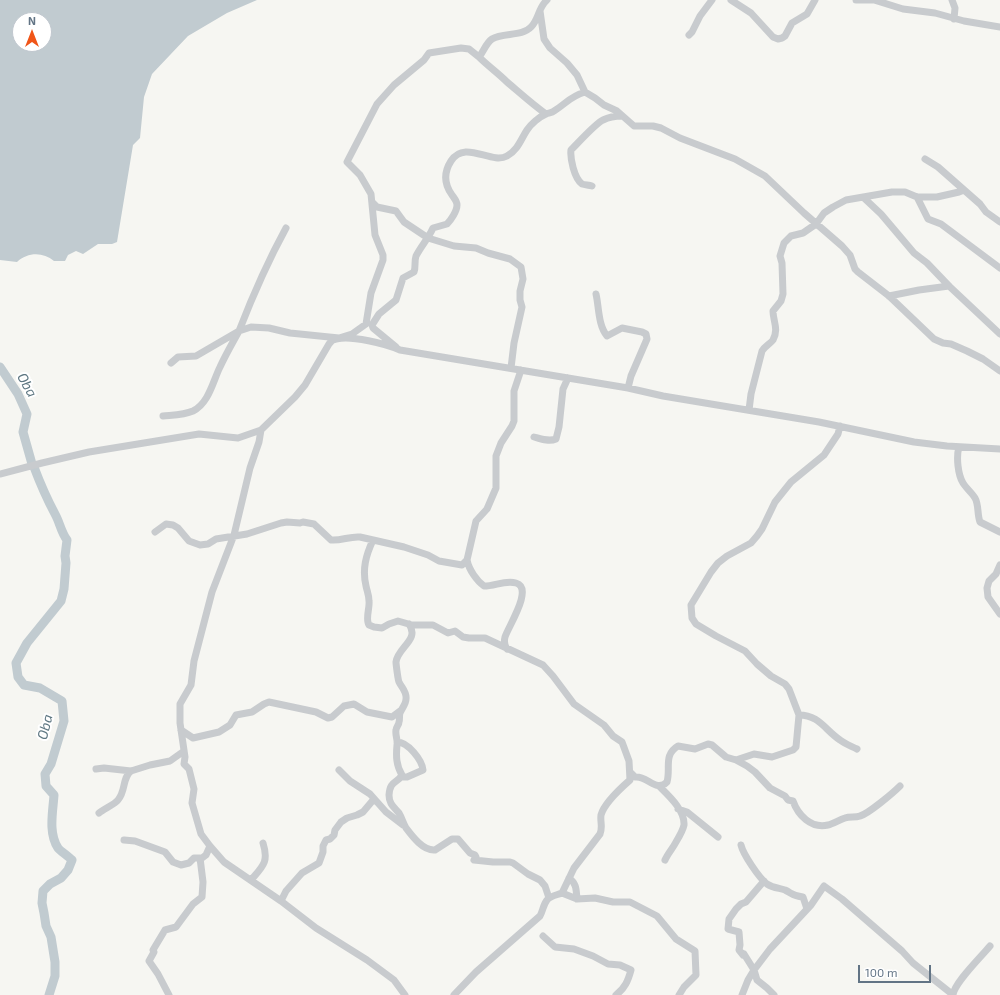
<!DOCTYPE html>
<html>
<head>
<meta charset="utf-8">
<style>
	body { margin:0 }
	#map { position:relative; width:1000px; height:995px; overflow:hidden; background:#f6f6f2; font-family:"Exo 2",sans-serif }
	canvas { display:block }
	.north { position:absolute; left:12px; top:12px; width:40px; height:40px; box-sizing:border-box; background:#fff; border:1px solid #c0c7ce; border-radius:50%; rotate:0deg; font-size:11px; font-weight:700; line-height:16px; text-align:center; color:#627485 }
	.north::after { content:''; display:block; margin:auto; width:14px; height:18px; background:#f05518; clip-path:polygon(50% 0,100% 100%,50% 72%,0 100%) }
	.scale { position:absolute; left:858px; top:965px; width:73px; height:18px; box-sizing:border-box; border:2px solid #627485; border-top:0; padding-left:5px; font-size:12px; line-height:14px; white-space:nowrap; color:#627485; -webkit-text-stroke:3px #fff; paint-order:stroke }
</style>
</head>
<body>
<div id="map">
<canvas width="1000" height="995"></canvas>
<div class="north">N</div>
<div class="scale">100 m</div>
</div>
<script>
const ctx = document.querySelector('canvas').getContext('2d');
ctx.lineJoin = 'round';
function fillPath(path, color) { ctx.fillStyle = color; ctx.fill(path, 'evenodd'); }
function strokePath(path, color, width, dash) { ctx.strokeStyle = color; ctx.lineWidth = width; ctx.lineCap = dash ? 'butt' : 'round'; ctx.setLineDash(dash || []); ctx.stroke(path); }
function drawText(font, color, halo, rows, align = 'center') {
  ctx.font = font + ' "Exo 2",sans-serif'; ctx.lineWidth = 4; ctx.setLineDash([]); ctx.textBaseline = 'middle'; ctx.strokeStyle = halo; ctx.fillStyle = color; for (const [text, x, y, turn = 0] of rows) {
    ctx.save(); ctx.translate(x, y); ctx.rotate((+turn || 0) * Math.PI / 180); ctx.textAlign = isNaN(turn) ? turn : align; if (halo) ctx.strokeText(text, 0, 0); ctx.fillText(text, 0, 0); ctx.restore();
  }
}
fillPath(new Path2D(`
	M0,0H257L227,13L188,36L152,74L144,97L140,138L133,145L117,242L112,244H98L83,254L76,251L68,255L65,261H54C43,252 28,252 17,262L0,260ZM20,20H44V44H20Z`), '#c1cbd0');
strokePath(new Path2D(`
	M0,367L18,394L27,414L23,432L32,464
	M34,467C40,483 47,499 55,514C60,523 61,532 67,540L65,556L66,563L64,589L61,601L27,643L16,663L18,677L24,685L40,688L62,701L64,721L51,764L45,774L46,786L54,795C53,811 48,833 58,848C59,850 68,856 72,860L68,870L61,878L50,884L43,891L42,903L44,913L46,926L51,937L55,962V976L49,995`), '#c1cbd0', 9);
strokePath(new Path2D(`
	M731,0L751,13L773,37L778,39L782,38L785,36L792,23L807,14L815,0
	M856,0H874L903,9L935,13L964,21L1000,27
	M952,0L955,8L954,19
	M540,11L544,39L550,48L567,63L577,75L585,92
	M689,35L692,32L700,16L712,0
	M546,114C532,104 520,93 507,82C498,73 488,66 479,57C484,51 486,43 492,39C503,32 522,37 531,27C539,19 538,8 547,0
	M925,159L938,167L980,204L986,212L1000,222
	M592,186C589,185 585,185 582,184C574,178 570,158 571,150C578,143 596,123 603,120C609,117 616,116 622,116
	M917,197L928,219L941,224L1000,268
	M864,198L881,214L914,253L927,263L949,286L1000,334
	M372,202L377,207L396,211L404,222L428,238L454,246L476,248L488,253L510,259L521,267L523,279L520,291V300L522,307L514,343L511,368
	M596,294C599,307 598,325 607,336L622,328L642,332L646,334L647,339L631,376L628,388
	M889,296L919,290L949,286
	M396,347L373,328L372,325L379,314L396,300L403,278L414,272C416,267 414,262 416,256C421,246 428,239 433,228L447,224C451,220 457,211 457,205C457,201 454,198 452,195C444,184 444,172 451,161C465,139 491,165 507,156C518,150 521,139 527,130C531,124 539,117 546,114C548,113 552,113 554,111C567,103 569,97 585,92L595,98L604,105L617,111L634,126H653L661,128L680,138L735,159L765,176L804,213L842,246L850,255L855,269L858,272L889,296L934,339L943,343L951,344L967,351L983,359L1000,371
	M171,363L178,357L196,356L239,331C253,295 268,261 286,228
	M749,410L751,394L762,351C765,346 770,344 773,340C779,329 773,321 773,311L781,301L783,294L782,263L780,256L784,243L791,236L803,233L816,224L824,213L833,207L846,200L892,192H905L917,197H937L959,192L964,190
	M163,416C173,415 184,415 193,411C209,403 213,381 220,367C226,354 233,342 239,331L251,327L269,328L290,333L339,338L352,334L366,324L371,293L383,260V255L375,235L371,194L360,175L347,162L348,160L377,104L394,85L424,60L429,53L461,48L469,49L479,57
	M261,430L259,442L250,468L234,535L212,592L194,661L191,685L180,704V723L185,757L184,764L189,769L194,789L192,803L201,834L210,846L224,862L281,901L316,928L367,960L394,980L405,995
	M534,437C541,439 549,442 556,439L559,427L563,389L568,378
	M959,447C956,457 958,475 963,483C966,488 972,493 975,498C979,505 977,514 980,522L1000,532
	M0,474L42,463L89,452L199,434L238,438L261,430L295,397L305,385L329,344C331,341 333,339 337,339C350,335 387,344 400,350L628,388L663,396L819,422L914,442L947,446L1000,449
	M155,532L166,524L173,525L178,528L189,541L200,545L208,544L216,539L247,534L281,523L287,522L300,523L303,522L314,524L331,540C341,541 350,536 360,537L404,547L428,555L439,561L462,565L467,560
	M373,540C366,555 362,569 366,586C367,591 369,595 369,601C370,608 365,619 369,625L374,627L382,628L389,624L398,621L412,625H433L448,633L455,631L463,637L469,638H485L543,665L553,676L574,704L604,725L613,736L622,742L629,761L630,780C622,787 604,804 601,815C600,822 603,827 600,834L574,868L562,893C557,895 550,896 547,900C543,905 543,911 540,916L476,972L454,995
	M1000,565L996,574L989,581L987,588L988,597L1000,614
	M409,624C420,640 398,647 396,662C396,664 398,680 399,682C402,688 407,692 406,699C406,704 402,708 400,713C399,716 400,719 399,722C399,725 396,727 396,730C395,735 398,740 397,745C396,756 396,765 402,775C397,784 390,780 389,795C389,804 394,807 399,813C402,818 403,823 406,828C412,836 423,851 435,850L452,839H458L470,853L475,855L476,857L474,860L493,862H510L513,863L528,874L540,880L545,886L549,898
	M507,649C504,645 504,641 505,637C508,627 534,588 516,583C505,580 495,586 484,586C477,581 469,570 467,560L476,521L487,509L496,488V456L501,443L512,426L514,421V391L521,370
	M799,715C819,715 825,730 840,740C845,744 851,746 857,749
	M181,730L193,738L219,732L230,725L236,715L252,712L264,704L269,702L316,712L328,718L332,717L344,706L354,704L367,712L392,717L400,711
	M397,742C408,742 422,760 423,770L407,777H401
	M736,760L747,766L755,772L770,788L785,796L788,800L793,801C798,815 811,829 828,825C833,824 839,820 845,818C850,816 855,818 860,816C868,814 893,793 900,786
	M96,769L104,768L131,771L150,765L170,761L184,751
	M339,770L350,781L370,794L386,812L403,825
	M630,772L635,777C647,775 656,793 667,782C671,768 663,755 678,746L695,749L708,744L712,745L726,757L736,760L754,754L772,757L793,750L796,747L799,715L789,689L785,684L771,676L757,664L745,651L716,636L696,624L692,618L691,605L711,572L718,563L727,556L751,543L757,536L762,529L775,502L791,482L824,455L838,434L840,426
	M659,786C668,795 685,810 684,825C683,830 679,837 676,842C673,848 668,853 665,860
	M678,809L687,812L718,837
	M99,813C104,809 115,804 118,800C126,791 122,778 131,771
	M124,840L135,841L165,852L173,862L181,865L189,863L194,858H202L206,855L210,846
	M741,845C743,854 759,878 767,884C773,888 779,888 785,890C793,894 793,896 803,897L807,909
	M569,878C577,884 576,890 577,899
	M251,880C263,866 269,862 263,843
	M764,881L746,902L741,904L736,909L729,919L728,929L739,932L740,945L739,950L743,955L744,954L754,970L757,980L767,988L774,995
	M562,893L577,899L595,898L613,902H630L657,916L676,939L695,951L696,975L684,987L679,995
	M281,901L286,891L302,873L319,863L323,852V846L326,840L330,839L334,835L335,830L341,822L347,818L357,815L363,812L374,799
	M543,936L555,947L574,949L593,956L608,964L620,965L631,970C628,981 625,988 616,995
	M169,995L158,974L149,961L154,952L153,950L165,930L176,927L193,904L202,897L203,882L200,858
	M742,995L748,980L754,970L770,949L811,905L824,886L842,899L902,951L913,963L952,994
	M953,995C954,983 981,957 990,946`), '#c8cbce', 7);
drawText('italic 14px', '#5e7782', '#fff', [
	["Oba",27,385,61],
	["Oba",45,727,-76]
]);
</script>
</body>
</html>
